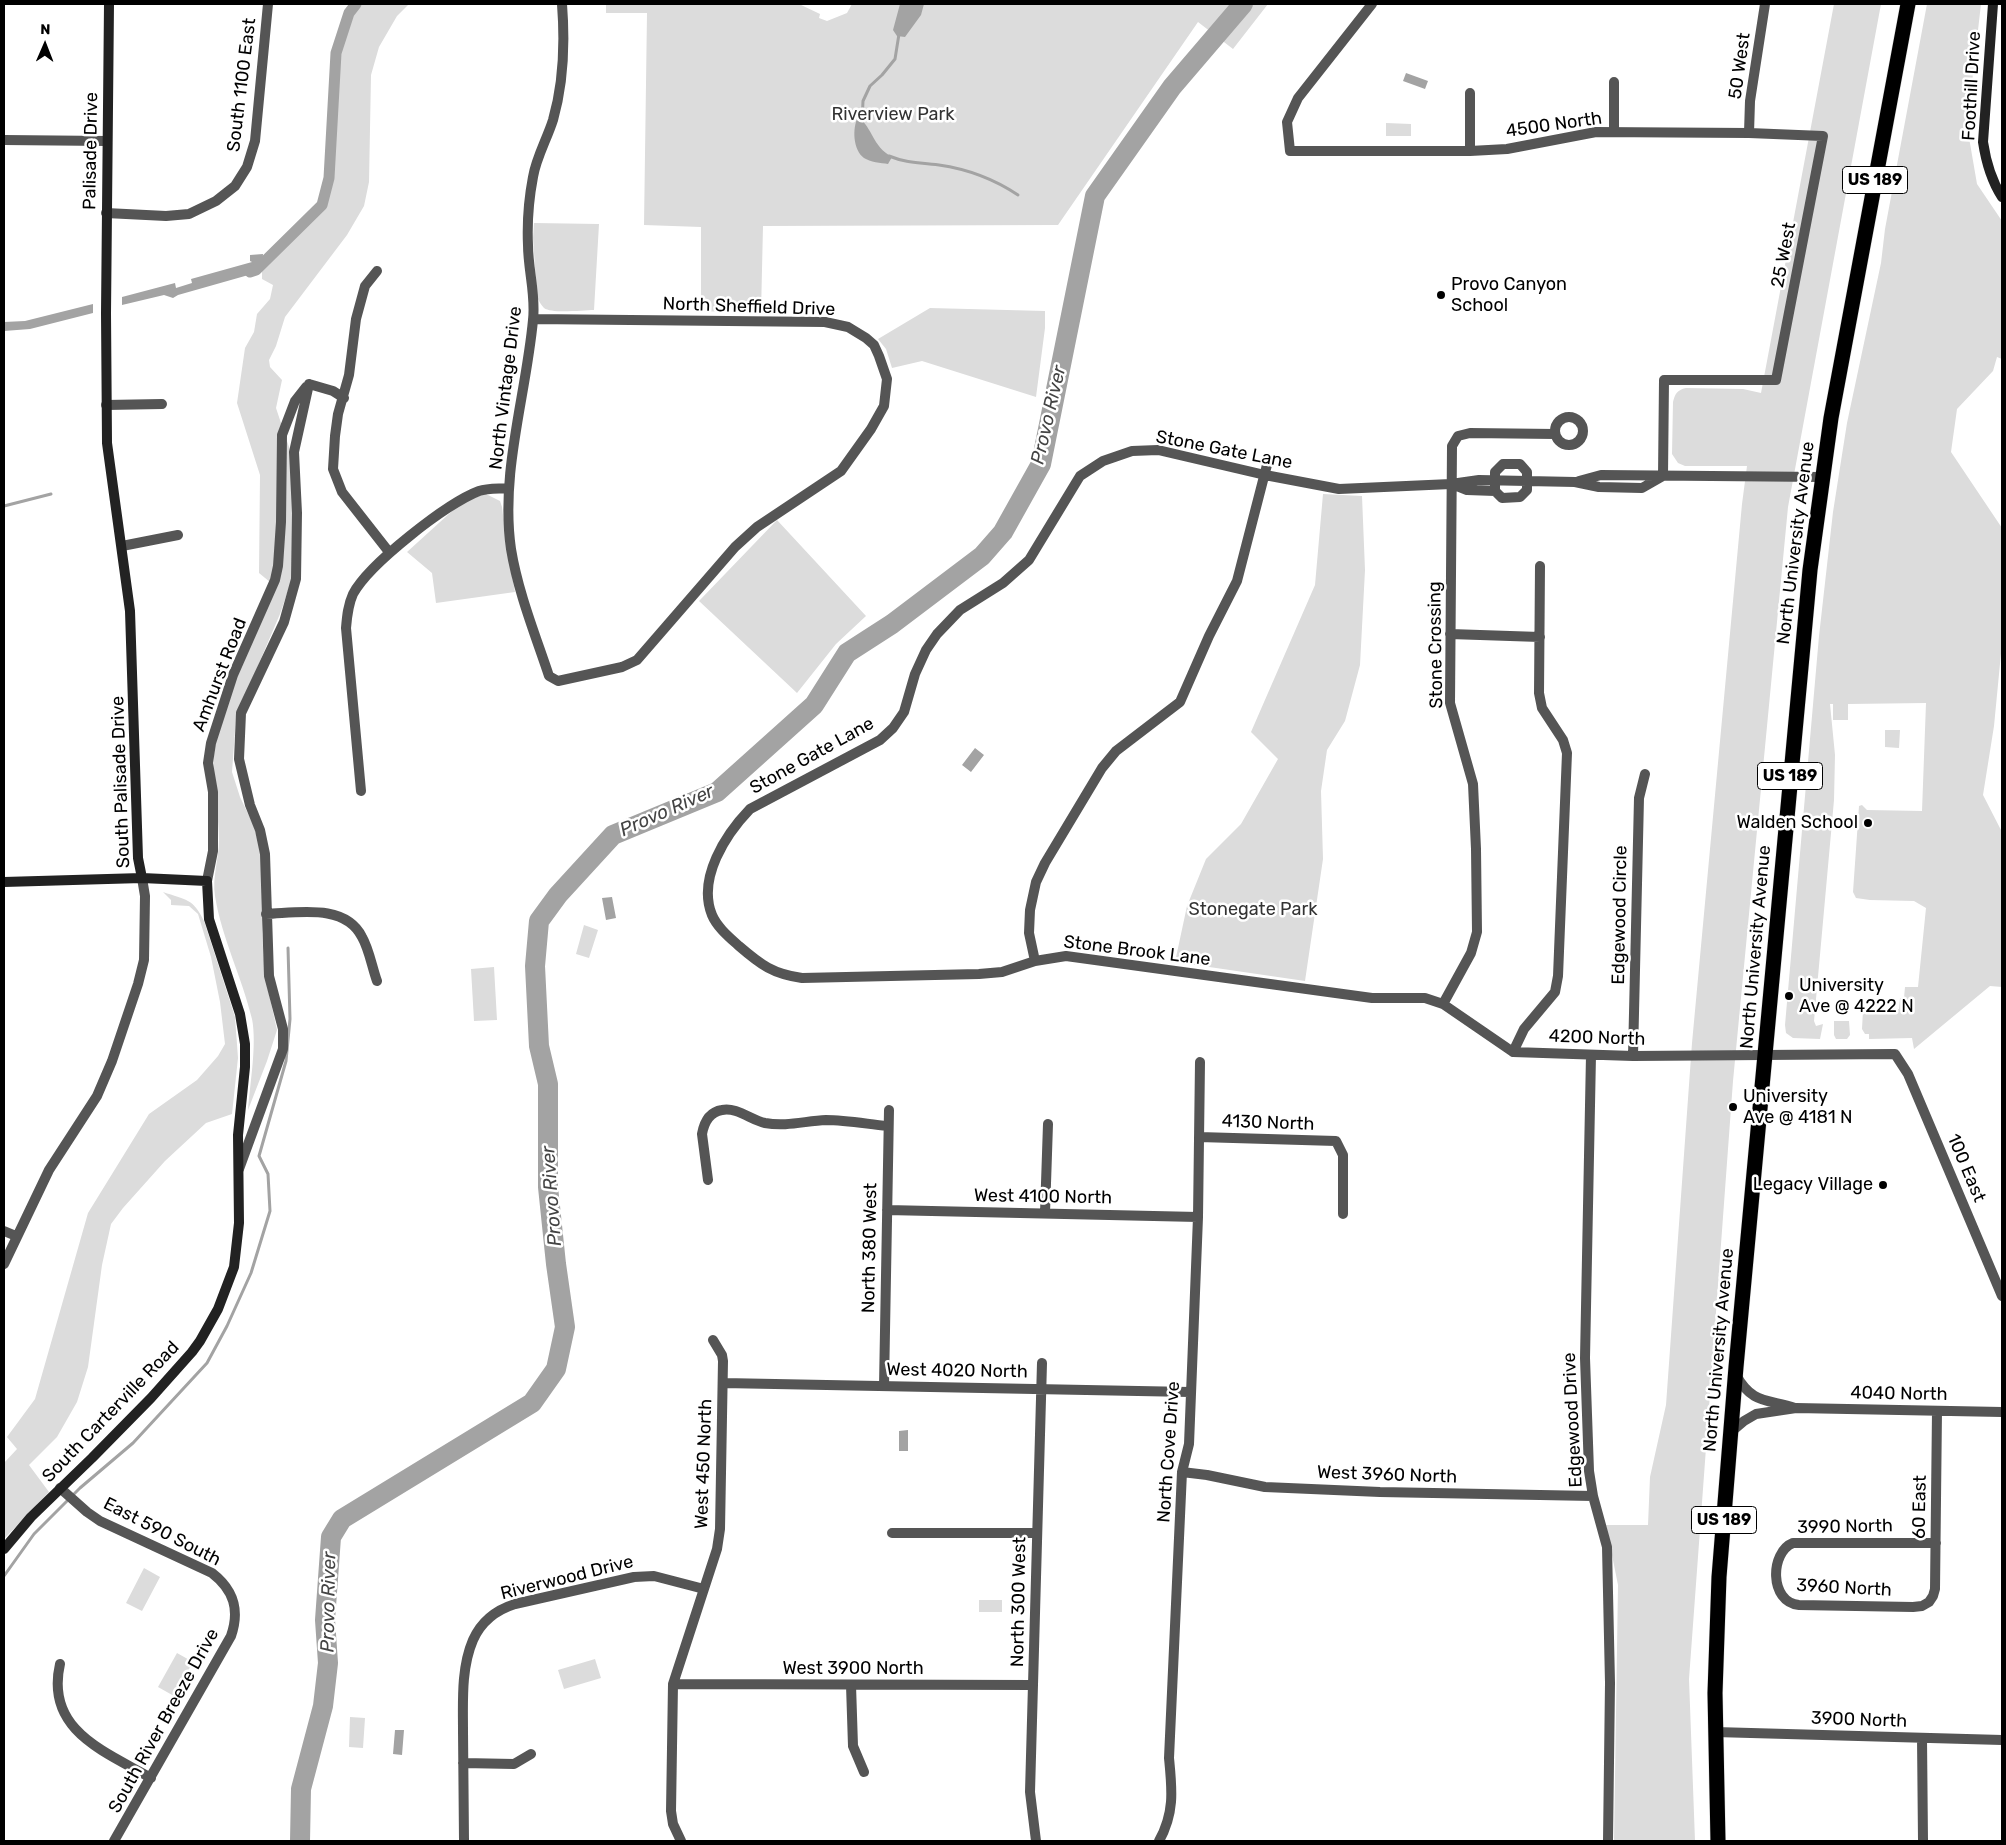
<!DOCTYPE html>
<html>
<head>
<meta charset="utf-8">
<style>
	body { margin:0 }
	#map { position:relative; width:2006px; height:1845px; overflow:hidden; background:#fff; font-family:Rubik,sans-serif }
	canvas { display:block }
	.frame { position:absolute; inset:0; border:5px solid #000; pointer-events:none }
	.north { position:absolute; left:20px; top:20px; width:50px; height:50px; -webkit-text-stroke:4px #fff; paint-order:stroke; rotate:1deg; font-size:14px; font-weight:700; line-height:20px; text-align:center; color:#000 }
	.north::after { content:''; display:block; margin:auto; width:18px; height:22px; background:#000; clip-path:polygon(50% 0,100% 100%,50% 72%,0 100%) }
</style>
</head>
<body>
<div id="map">
<canvas width="2006" height="1845"></canvas>
<div class="frame"></div>
<div class="north">N</div>
</div>
<script>
const ctx = document.querySelector('canvas').getContext('2d');
ctx.lineJoin = 'round';
function fillPath(path, color) { ctx.fillStyle = color; ctx.fill(path, 'evenodd'); }
function strokePath(path, color, width, dash) { ctx.strokeStyle = color; ctx.lineWidth = width; ctx.lineCap = dash ? 'butt' : 'round'; ctx.setLineDash(dash || []); ctx.stroke(path); }
function drawText(font, color, halo, rows, align = 'center') {
  ctx.font = font + ' Rubik,sans-serif'; ctx.lineWidth = 5; ctx.setLineDash([]); ctx.textBaseline = 'middle'; ctx.strokeStyle = halo; ctx.fillStyle = color; for (const [text, x, y, turn = 0] of rows) {
    ctx.save(); ctx.translate(x, y); ctx.rotate((+turn || 0) * Math.PI / 180); ctx.textAlign = isNaN(turn) ? turn : align; if (halo) ctx.strokeText(text, 0, 0); ctx.fillText(text, 0, 0); ctx.restore();
  }
}
fillPath(new Path2D(`
	M360,4H409L397,16L379,47L371,75L369,182L364,206L347,235L285,317L276,346L269,360L270,367L282,380L276,408L293,459L292,579L280,614L236,717L232,772L240,797L253,824L259,844L264,885L262,933L265,976L277,1030L267,1061L248,1110C250,1084 257,1044 252,1019C242,977 222,939 215,896C212,877 219,859 219,840C219,809 210,777 215,746C224,690 254,638 276,587L259,573L260,475L237,403L245,348L254,332L257,314L270,299L273,285L262,279V268L317,214L330,191L340,55L351,18Z
	M606,4H799L820,14L819,18L827,21L847,13L852,4H1268L1233,49L1198,22L1058,225L763,226L761,313L701,311V227L644,225L647,13H606Z
	M1834,4H1881L1788,507L1733,1081L1689,1679L1695,1841H1614L1618,1585L1606,1525H1648L1650,1477L1666,1405L1692,1043L1742,504L1747,466H1685L1678,463L1672,454L1673,402C1675,394 1677,390 1686,388L1743,389L1761,393Z
	M1927,4H1981L1967,126L1977,184L2002,221V359L1997,357L1993,371L1957,409L1951,452L2002,528V643L1994,726L1983,795L2002,832V987L1990,986L1914,1049L1912,1038L1869,1039V1034H1865L1862,1029L1863,1010L1877,1011V1008L1899,1009L1900,998H1904L1905,987H1918L1926,908L1914,901L1870,900L1856,898L1853,892L1859,806L1862,805L1867,810L1922,811L1926,703L1848,704V720H1833V704H1830L1835,755L1834,800L1814,1021L1816,1026L1823,1024L1820,1039L1793,1038L1786,1033L1785,1025L1819,636L1833,512L1847,423L1881,263L1885,229Z
	M1386,123L1411,124V136H1386Z
	M534,223L599,224L594,310C583,310 552,314 544,308C541,305 539,301 537,297L533,238Z
	M930,308L1045,311V328L1036,397L922,361L892,368L886,349L878,339Z
	M486,494L500,501L502,507L507,549L515,592L436,603L432,573L407,552L462,502Z
	M1323,494L1362,496L1365,570L1360,665L1345,721L1327,750L1321,791L1323,859L1305,981L1175,962L1187,906L1206,859L1241,824L1278,759L1251,732L1315,585Z
	M777,520L866,616L836,644L797,693L699,601Z
	M1885,730H1900L1899,748L1885,747Z
	M163,892C186,900 193,898 204,921L235,1017L238,1058L232,1114L206,1123L165,1161L123,1208L111,1224L102,1265L88,1367L77,1402L57,1437L29,1465L49,1492L4,1539V1463L17,1449L7,1437L35,1399L88,1213L149,1114L197,1080L218,1056L225,1044L220,1002L211,957L198,914L189,906L171,905V900Z
	M584,925L598,930L589,958L576,954Z
	M494,967L497,1020L474,1021L471,969Z
	M1834,1021H1849L1850,1035L1847,1039H1836L1834,1035Z
	M144,1568L160,1577L142,1611L126,1603Z
	M979,1600H1002V1612H979Z
	M177,1653L193,1662L174,1696L158,1687Z
	M595,1659L601,1678L564,1689L558,1670Z
	M350,1717L365,1718L363,1748L349,1747Z`), '#dcdcdc');
fillPath(new Path2D(`
	M900,4H924L921,15L905,37L897,36L893,30Z
	M1406,73L1428,81L1425,89L1403,81Z
	M858,117C873,128 872,146 892,157L888,164C881,163 870,162 864,158C853,150 852,128 858,117Z
	M263,254L262,268L252,274L178,295L173,298L164,295L122,305V297L175,283L176,288L192,283L191,279L252,262L250,261V255Z
	M93,304V313L30,329L4,331V322L25,321Z
	M975,748L984,755L971,772L962,765Z
	M612,897L616,918L606,920L602,898Z
	M908,1430V1451H899V1431Z
	M395,1730H404L402,1755L393,1754Z`), '#a3a3a3');
strokePath(new Path2D(`
	M862,123L863,101L870,86L882,75L895,59L899,34
	M889,156C909,164 919,162 939,165C967,169 994,179 1018,195
	M4,506L51,494
	M4,1576L34,1534L80,1488L133,1443L207,1363L227,1326L251,1273L270,1211L268,1174L259,1156L286,1061L290,1019L288,948`), '#a3a3a3', 3);
strokePath(new Path2D(`
	M250,272L256,270L322,205L329,178L336,53L349,13L356,4`), '#a3a3a3', 11);
strokePath(new Path2D(`
	M300,1841L301,1789L323,1706L328,1663L325,1620L331,1537L342,1519L532,1403L556,1369L565,1327L556,1264L548,1187V1084L539,1046L535,966L539,921L558,895L613,835L717,792L814,705L847,653L892,624L982,556L1003,532L1041,464L1095,196L1172,87L1243,4`), '#a3a3a3', 20);
const highway = new Path2D(`
	M1718,1841L1715,1693L1719,1577L1736,1367L1810,570L1831,418L1908,4`);
strokePath(highway, '#dbdbdb', 16);
strokePath(new Path2D(`
	M1372,4L1298,98L1287,122L1290,151H1470L1507,149L1596,132L1749,133L1823,136L1776,380H1664L1663,476
	M1614,132V82
	M1749,133L1750,101L1765,4
	M4,140L107,141
	M1470,151V93
	M106,213L166,216L189,214L216,201L235,186L247,167L255,141L268,4
	M377,271L365,286L356,319L349,375L338,414L335,436L333,469L342,492L389,552
	M533,319L825,322L848,327L866,338L874,345L879,356L887,379L884,406L871,429L841,471L757,527L735,547L637,660L622,667L558,681L549,676C535,634 518,592 511,549C500,473 526,396 533,320C536,295 528,270 528,245C527,223 529,198 533,177C536,158 547,139 553,120C564,82 565,43 562,4
	M309,384L333,391L344,398
	M106,405L162,404
	M1555 431a14 14 0 1 1 28 0a14 14 0 1 1-28 0Z
	M1503,464H1520L1527,472V490L1520,497L1502,498L1495,491V472Z
	M1663,476L1642,488L1599,487L1575,482L1479,480L1451,484L1339,489L1265,475L1158,450L1132,451L1103,461L1080,476L1029,560L1003,583L960,610L937,634L926,650L915,674L904,712L893,728L880,740L750,809C726,834 697,878 712,915C717,927 729,937 739,946C761,965 773,974 802,978L979,974L1002,972L1035,961L1066,956L1372,998H1425L1443,1004L1513,1052L1633,1056L1895,1054L1908,1074L2002,1296
	M1579,481L1601,475L1822,477
	M1452,484L1467,490L1495,491
	M122,546L178,535
	M1450,634L1540,637
	M361,791L346,628C347,616 348,605 353,594C369,564 447,503 479,491C488,488 500,489 509,488
	M207,881L213,851V792L208,763L211,743L233,675L275,580L278,566L281,522L282,435L295,401L306,387
	M266,914C297,913 345,903 362,937C369,949 372,967 377,981
	M1035,961L1029,933L1030,910L1036,882L1045,863L1102,768L1116,751L1180,702L1209,636L1237,581L1268,461
	M1443,1004L1471,953L1477,932L1476,849L1473,784L1450,703L1452,446L1458,436L1470,433L1555,434
	M1513,1052L1524,1029L1555,992L1558,976L1567,753L1563,740L1542,708L1539,693L1540,566
	M1591,1055L1585,1358L1589,1471L1593,1496L1607,1547L1610,1683L1608,1841
	M1633,1056L1639,798L1645,774
	M1199,1137L1336,1141L1343,1155V1214
	M239,1169L283,1049V1029L269,976L265,854L260,830L250,805L239,759L241,713L284,622L296,579L297,513L294,452L309,384
	M708,1180L702,1134C704,1123 709,1112 722,1110C737,1107 751,1120 765,1123C786,1127 805,1121 826,1120C846,1120 867,1124 887,1126
	M887,1210L1198,1217
	M1045,1213L1048,1124
	M4,1231L16,1236
	M4,1264L49,1170L97,1096L112,1061L138,984L144,960L145,896L142,878
	M1736,1375C1752,1404 1767,1399 1795,1408
	M723,1383L1190,1392
	M884,1386L889,1110
	M1731,1432L1744,1421L1756,1414L1796,1408L2002,1412
	M1182,1472L1207,1475L1265,1487L1380,1492L1593,1496
	M60,1488L87,1512L100,1521L212,1573C234,1590 240,1610 231,1636L114,1841
	M892,1533H1037
	M1936,1543H1793C1770,1552 1769,1602 1799,1605L1913,1607L1922,1606L1929,1602L1933,1596L1935,1589L1937,1411
	M60,1664C45,1730 104,1751 151,1778
	M673,1684L1033,1685
	M851,1685L853,1746L864,1772
	M1715,1732L2002,1740
	M1922,1738L1923,1841
	M463,1763L514,1764L531,1754
	M464,1841C464,1804 463,1768 463,1731C463,1701 461,1668 473,1640C481,1622 496,1610 515,1604L634,1577L654,1576L704,1589
	M681,1841L673,1824L671,1811L673,1684L717,1549L720,1529L723,1361L722,1355L713,1340
	M1036,1841L1030,1792L1042,1363
	M1159,1841C1175,1812 1172,1789 1169,1758L1182,1472L1189,1444L1198,1217L1200,1062`), '#555', 10);
strokePath(new Path2D(`
	M109,4L106,313L107,443L130,611L138,858L142,878
	M1993,4L1983,142C1986,162 1991,180 2002,197
	M4,882L142,878L207,881L209,919L240,1014L245,1044V1067L238,1135L239,1223L234,1267L218,1309L200,1341L192,1352L151,1398L92,1458L31,1517L4,1549`), '#222', 10);
strokePath(highway, '#000', 15);
for (const [x, y, r, color] of [
	[1441,295,5,"#000"],
	[1868,823,5,"#000"],
	[1789,996,5,"#000"],
	[1733,1107,5,"#000"],
	[1883,1185,5,"#000"]
]) { const dot = new Path2D(); dot.arc(x, y, r, 0, 2 * Math.PI); ctx.fillStyle = color; ctx.fill(dot); strokePath(dot, '#fff', 2); }
for (const [x, y, w] of [
	[1875,180,65],
	[1790,776,65],
	[1724,1520,65]
]) { const box = new Path2D(); box.roundRect(x - w / 2, y - 13.5, w, 27, 4); ctx.fillStyle = '#fff'; ctx.fill(box); strokePath(box, '#000', 1); }
drawText('bold 16px', '#000', null, [
	["US 189",1875,180],
	["US 189",1790,776],
	["US 189",1724,1520]
]);
drawText('18px', '#000', '#fff', [
	["50 West",1740,66,-82],
	["South 1100 East",242,85,-83],
	["Foothill Drive",1972,86,-87],
	["4500 North",1554,125,-8],
	["Palisade Drive",91,151,-89],
	["25 West",1784,255,-79],
	["North Sheffield Drive",749,307,2],
	["North Vintage Drive",506,388,-83],
	["Stone Gate Lane",1224,450,11],
	["North University Avenue",1796,543,-83],
	["Stone Crossing",1436,645,-91],
	["Amhurst Road",220,675,-69],
	["Stone Gate Lane",812,756,-29],
	["South Palisade Drive",121,782,-92],
	["Edgewood Circle",1620,915,-89],
	["North University Avenue",1756,947,-85],
	["Stone Brook Lane",1137,951,7],
	["4200 North",1597,1038,2],
	["4130 North",1268,1123,2],
	["100 East",1966,1168,67],
	["West 4100 North",1043,1197,1],
	["North 380 West",870,1248,-89],
	["North University Avenue",1719,1350,-85],
	["West 4020 North",957,1371,1],
	["4040 North",1899,1394,1],
	["South Carterville Road",111,1412,-46],
	["Edgewood Drive",1573,1420,-93],
	["North Cove Drive",1169,1452,-86],
	["West 450 North",704,1464,-88],
	["West 3960 North",1387,1475,2],
	["60 East",1920,1507,-89],
	["3990 North",1845,1527,-1],
	["East 590 South",162,1532,27],
	["Riverwood Drive",567,1578,-14],
	["3960 North",1844,1588,3],
	["North 300 West",1019,1602,-89],
	["West 3900 North",853,1669],
	["3900 North",1859,1720,2],
	["South River Breeze Drive",164,1721,-61]
]);
drawText('18px', '#333', '#fff', [
	["Riverview Park",893,115],
	["Stonegate Park",1253,910]
]);
drawText('18px', '#000', '#fff', [
	["Provo Canyon",1451,285],
	["School",1451,306],
	["Walden School",1858,823,"right"],
	["University",1799,986],
	["Ave @ 4222 N",1799,1007],
	["University",1743,1097],
	["Ave @ 4181 N",1743,1118],
	["Legacy Village",1873,1185,"right"]
], 'left');
drawText('italic 19px', '#444', '#fff', [
	["Provo River",1049,415,-77],
	["Provo River",667,811,-24],
	["Provo River",552,1196,-94],
	["Provo River",329,1602,-89]
]);
</script>
</body>
</html>
